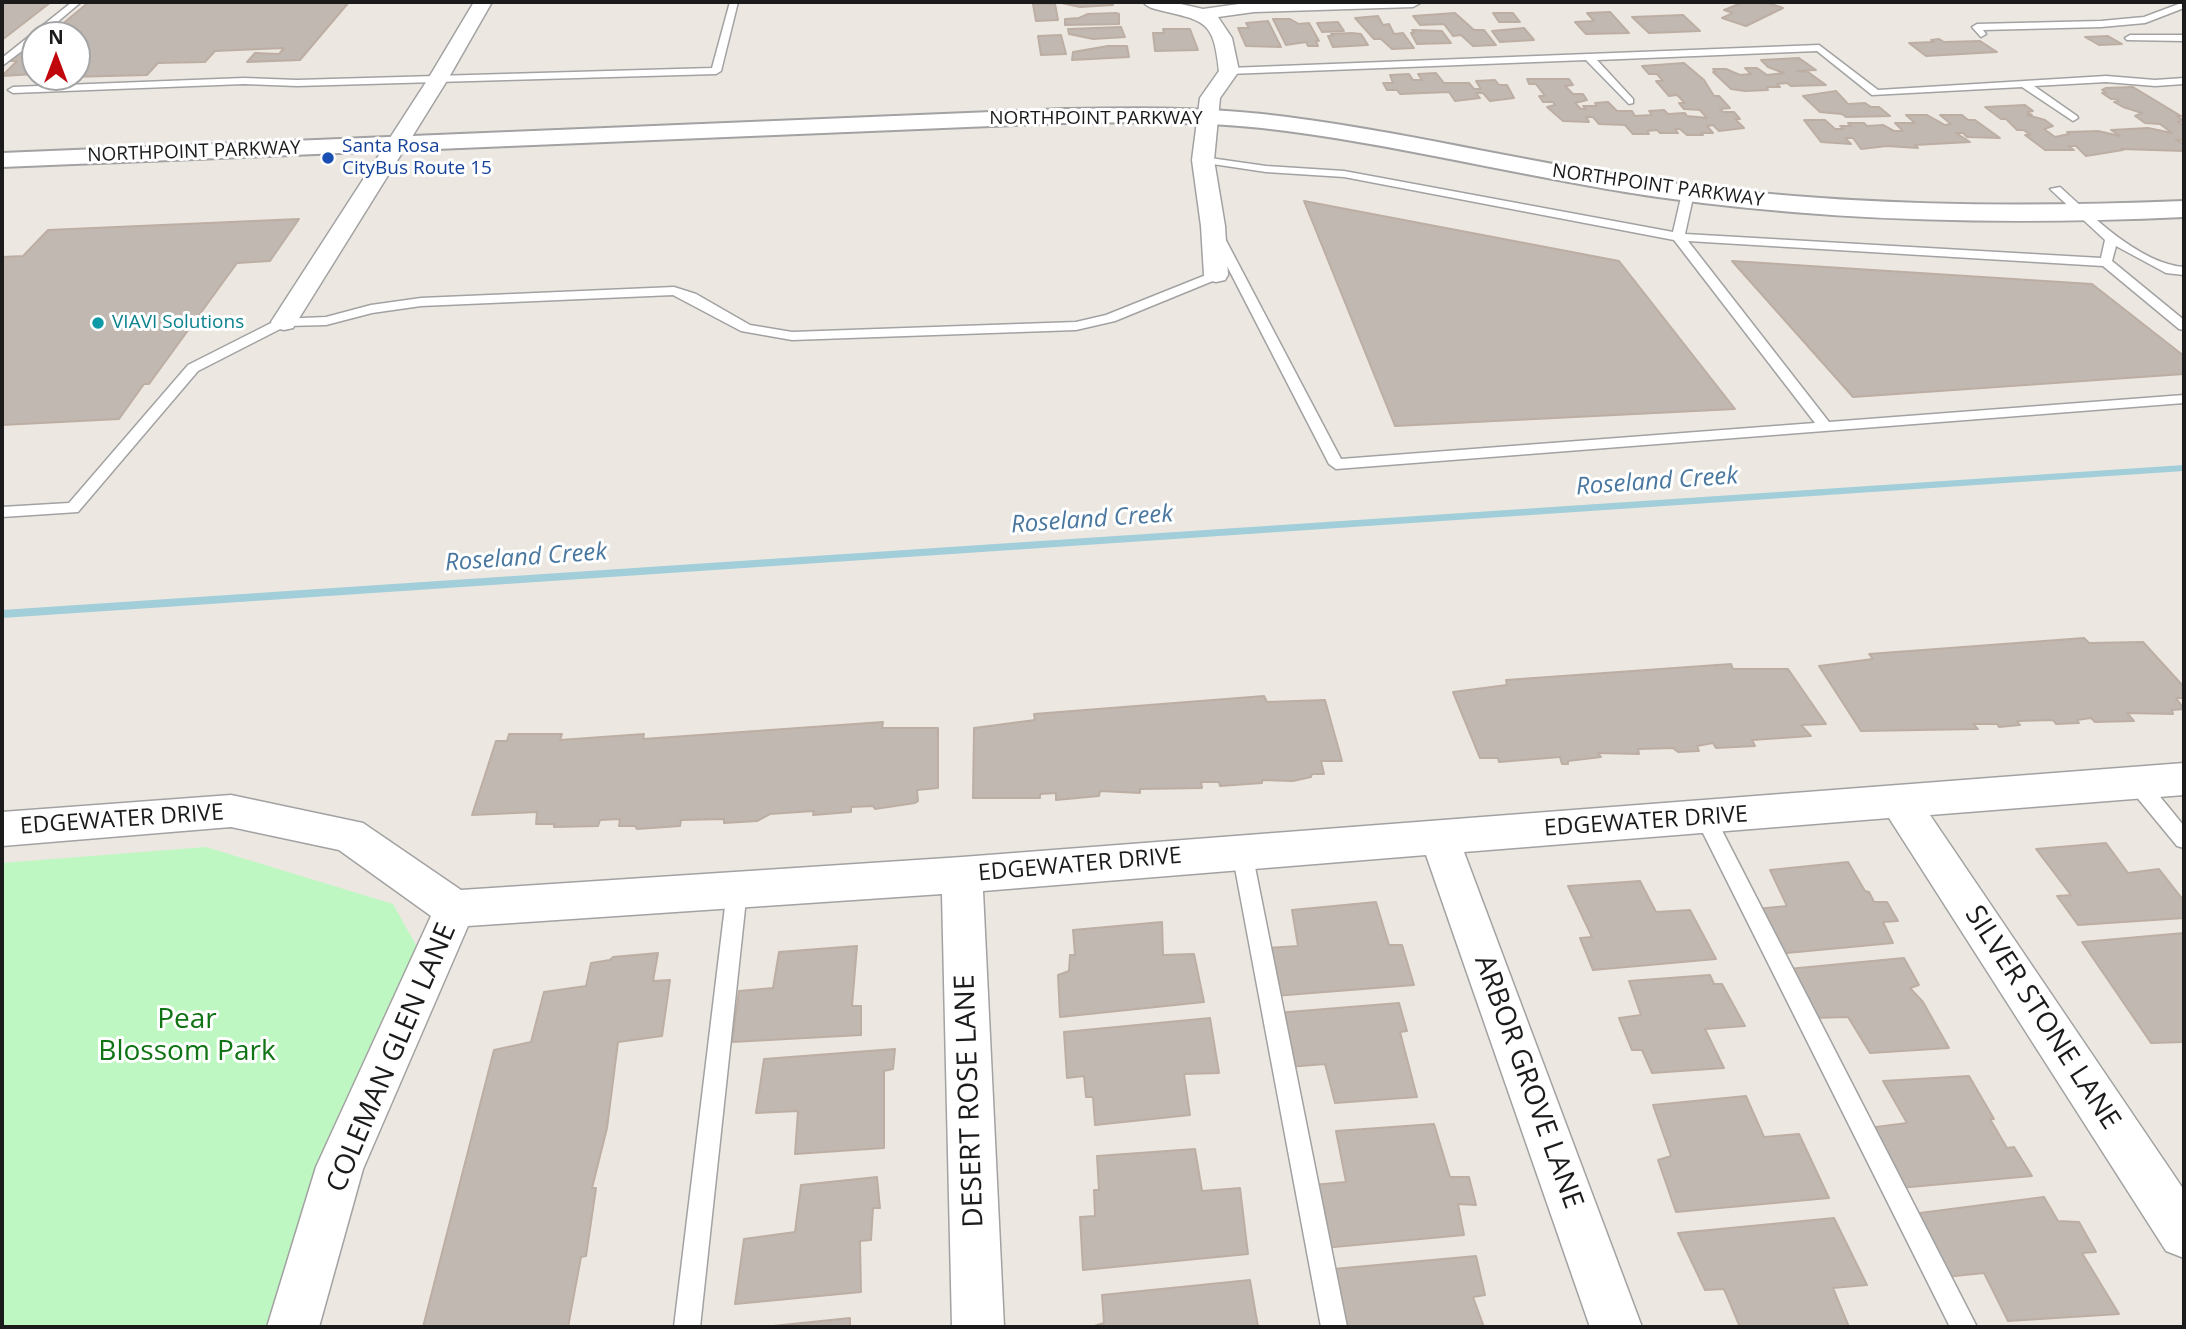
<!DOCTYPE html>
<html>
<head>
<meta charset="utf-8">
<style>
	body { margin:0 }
	#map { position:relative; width:2186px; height:1329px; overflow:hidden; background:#ece8e1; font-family:"Open Sans",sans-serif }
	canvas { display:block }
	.frame { position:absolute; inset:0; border:4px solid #1b1b1b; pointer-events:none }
	.north { position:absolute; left:21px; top:21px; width:70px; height:70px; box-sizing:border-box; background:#fff; border:2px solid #a4a4a4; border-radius:50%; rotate:0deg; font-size:19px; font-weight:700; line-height:28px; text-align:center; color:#1b1b1b }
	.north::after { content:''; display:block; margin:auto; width:24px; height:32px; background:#bf070c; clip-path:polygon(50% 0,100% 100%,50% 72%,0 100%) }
</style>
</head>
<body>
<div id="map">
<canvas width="2186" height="1329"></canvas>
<div class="frame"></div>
<div class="north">N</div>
</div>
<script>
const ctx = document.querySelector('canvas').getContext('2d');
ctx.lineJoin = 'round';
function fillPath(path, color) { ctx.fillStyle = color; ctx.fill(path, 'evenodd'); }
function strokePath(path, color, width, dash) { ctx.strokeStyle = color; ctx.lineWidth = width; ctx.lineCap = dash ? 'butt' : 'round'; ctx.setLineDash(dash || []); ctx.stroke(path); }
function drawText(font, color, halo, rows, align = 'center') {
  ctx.font = font + ' "Open Sans",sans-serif'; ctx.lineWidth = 6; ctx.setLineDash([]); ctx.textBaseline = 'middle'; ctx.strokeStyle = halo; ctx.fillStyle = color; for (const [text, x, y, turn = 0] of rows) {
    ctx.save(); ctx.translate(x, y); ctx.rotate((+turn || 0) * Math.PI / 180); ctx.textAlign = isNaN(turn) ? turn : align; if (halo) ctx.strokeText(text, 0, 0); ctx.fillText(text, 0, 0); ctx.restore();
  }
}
fillPath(new Path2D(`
	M206,847L393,904L421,954L266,1327H2V863Z`), '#bef7c1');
fillPath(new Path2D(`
	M2184,465V471L2,618V610Z`), '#a2ced9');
const building = new Path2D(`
	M2,2H51L2,40Z
	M89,2H349L300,60L247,62L255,53L279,54L284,48L215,51L205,62L158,63L147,75L70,77H77V35H38L44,30H55Z
	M1057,2H1111L1113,5L1080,7Z
	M1744,2H1765L1783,8L1746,26L1722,18L1733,13L1724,10Z
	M1033,4H1055L1058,20L1036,21Z
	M1610,12L1629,33L1586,34L1575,22L1594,21L1587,13Z
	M1116,13L1119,14V24L1065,25V19L1079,18L1088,14Z
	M1455,13L1474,30H1484L1496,45L1473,46L1461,35L1453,36L1444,24L1420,25L1413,16Z
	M1493,13H1513L1520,22H1499Z
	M1683,15L1700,31L1649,33L1632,17Z
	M1378,16L1383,25L1389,24L1394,34L1403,33L1414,48L1392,49L1381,39H1374L1355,18Z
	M1273,19H1290L1299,24L1309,23L1319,41H1316L1318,46H1308L1306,42L1286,45Z
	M1268,21L1281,47L1246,46L1238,28H1249L1246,23Z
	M1338,22L1344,31L1322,32L1317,23Z
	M1121,27L1125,37L1093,39L1069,34L1068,29Z
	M1524,28L1534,40L1500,42L1492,31Z
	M1163,29H1190L1198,50L1155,51L1153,33H1164Z
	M1412,30L1442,31L1451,43L1417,44L1411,33H1414Z
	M1352,33L1361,34L1368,45L1333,47L1328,36H1333L1331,34Z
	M1061,35L1066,54L1041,55L1038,36Z
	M2108,36L2122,44L2099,45L2085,37Z
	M35,38V74L2,76L17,61H6Z
	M1939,39L1944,42L1980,41L1997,52L1926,56L1909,43L1934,42L1931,40Z
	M1108,46H1127L1129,57L1072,60L1073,52Z
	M1799,58L1816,70L1797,71L1808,72L1826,85L1791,86L1787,83L1777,84L1780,87H1767L1768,90L1745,91L1731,89L1713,72H1716L1713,69H1726L1740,75L1751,74L1745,68H1757L1767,75L1784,73L1768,67L1761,60Z
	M1684,63L1704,80L1714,96H1719L1730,108L1720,109L1723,112H1734L1740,119H1735L1744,128L1719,131L1713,125L1707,126L1713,133H1701L1703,135H1687L1680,129H1675L1678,133H1660L1657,130L1647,131L1649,134H1633L1625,125L1599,124L1593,117H1586L1589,122L1563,121L1547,107L1555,105L1553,102H1543L1539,96H1545L1536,84H1529L1527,79H1569L1573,85L1565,86L1573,94H1583L1587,100L1575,103L1581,109H1586L1583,106H1597L1595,103L1608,102L1617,111H1632L1635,116L1652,115L1649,111L1664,110L1668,114L1685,113L1687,116L1707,118L1700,110L1684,109L1679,103H1685L1677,95L1669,96L1656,81H1663L1657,74H1649L1642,66Z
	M1436,73L1444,83H1469L1474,89H1481L1476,81L1495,80L1499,85H1507L1514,98L1490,101L1483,93H1476L1480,98L1455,101L1449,92L1400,94L1397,90H1387L1383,83H1393L1390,75L1409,74L1413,80H1422L1418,74Z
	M2133,87L2181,116H2177L2184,121L2178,122L2184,126V140H2176L2184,144V151L2121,149L2123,150L2086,156L2076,146H2068L2074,150H2045L2025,135H2030L2024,130H2017L2006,119H2001L1985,107L2025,105L2033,111L2027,112L2032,115H2027L2045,120L2053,126L2044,129L2055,137L2069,134L2067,132L2098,131L2120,136L2111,130L2148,128L2172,133L2160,124L2145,123L2135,116L2142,113L2123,107L2114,102L2119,101L2116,99H2111L2102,93H2107L2102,90L2106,88Z
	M1836,91L1848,104L1865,103L1871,107H1879L1890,116L1846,117L1842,114L1820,112L1803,96Z
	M1906,115H1927L1945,125L1951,124L1940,115H1962L1968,120H1975L2000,138L1967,137L1963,133H1956L1970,142L1915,145L1918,148L1887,146L1861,149L1853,138H1845L1851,144L1821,142L1804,120H1825L1835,129H1844L1840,126H1851L1848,123H1864L1867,126L1883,125L1894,131H1903L1895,123H1915Z
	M1304,201L1619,261L1735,409L1395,426Z
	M299,219L270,261L237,263L149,384H144L119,419L2,425V257L23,256L48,230Z
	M1732,261L2092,284L2184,356V374L1853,397Z
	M2084,638L2089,643L2143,642L2184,687V698H2176L2184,709L2172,710L2173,714L2127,713L2134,721L2095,722L2091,718L2077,720L2079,723L2056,724L2053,720L2017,721L2020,725L1999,727L1997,724H1973L1978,729L1861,731L1819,666L1873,659L1869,654Z
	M1731,664L1733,669H1788L1826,724L1801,725L1811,736L1752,740L1755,746L1716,748L1713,743L1697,746L1699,751L1678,752L1673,748L1638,749L1639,754L1598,753L1601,757L1568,761V764H1562L1560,757L1499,762L1498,758H1480L1453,692L1507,685L1506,680Z
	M1264,696L1267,702L1325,700L1342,761H1321L1324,774H1312L1311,777L1293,781L1262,780V783L1220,786L1219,782H1201L1202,788L1140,789V793L1100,791L1099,796L1056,800V793L1040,794V798H973L974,728L1035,720L1034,714Z
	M883,722L882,728H938V788L917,790L918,801L915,803L875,809L873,806L851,807V812L813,815L814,811L770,814L757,821L724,823V819L681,820L680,826L637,829L635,826H619L620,819L600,820L598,826L554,827V824H536L537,812L472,815L496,741H507L509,734H562L560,740L644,734L643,739Z
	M2106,843L2128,873L2159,869L2184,901V918L2078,925L2057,896L2071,895L2036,849Z
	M1848,862L1865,891L1869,892L1874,902H1887L1898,921L1883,922L1893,943L1776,954L1756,909L1787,906L1770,870Z
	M1640,881L1656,912L1690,910L1716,959L1593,970L1580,938L1592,937L1568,886Z
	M1376,902L1389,945H1402L1414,985L1274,996L1267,948L1298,946L1292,910Z
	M1162,922L1163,955L1194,954L1204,1002L1060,1017L1058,975L1069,971L1070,955H1075L1073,930Z
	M2184,933V1042L2151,1043L2082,942Z
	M857,946L852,1006H861V1035L732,1042L739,991L773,988L779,952Z
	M658,953L653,981L670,980L662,1036L618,1042L607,1128L592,1188H596L586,1256L581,1257L568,1327H572H423L494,1050L531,1042L544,992L586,986L591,963L610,960L613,957Z
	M1904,958L1919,985L1910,988L1923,1002L1949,1048L1870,1053L1848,1017L1813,1018L1788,969Z
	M1710,975L1714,984H1722L1745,1026L1705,1029L1724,1068L1652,1073L1642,1050H1632L1619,1018L1641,1015L1629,981Z
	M1399,1003L1407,1031L1400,1032L1417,1097L1335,1103L1325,1064L1288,1067L1276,1013Z
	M1210,1018L1219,1073L1184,1074L1190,1115L1095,1125L1093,1097H1086L1084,1076L1067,1078L1064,1032Z
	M895,1049L893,1069L884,1071V1148L795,1154L798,1111L756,1113L764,1059Z
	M1969,1076L1994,1119H1990L2007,1148L2014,1147L2032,1176L1899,1188L1868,1128L1907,1123L1883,1081Z
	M1746,1096L1764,1137L1799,1134L1829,1198L1676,1212L1658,1160L1671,1156L1653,1105Z
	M1434,1124L1450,1177H1469L1476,1205L1458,1204L1464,1235L1323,1248L1312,1185L1346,1182L1336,1131Z
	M1195,1149L1202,1191L1240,1188L1248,1254L1083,1270L1080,1217L1095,1216L1094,1190H1099L1097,1156Z
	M877,1177L880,1208H873L871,1240L860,1241L861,1292L735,1304L744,1239L795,1232L801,1185Z
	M2044,1197L2058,1221L2079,1222L2096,1252L2082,1253L2119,1314L2008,1321L1984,1273L1945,1277L1912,1214Z
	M1834,1218L1867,1285L1833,1288L1849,1327H1740L1724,1289L1705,1290L1678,1233Z
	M1476,1256L1485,1295L1473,1297L1484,1327H1345L1333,1269Z
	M1250,1280L1258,1327H1091L1104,1323L1102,1295Z
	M850,1318V1327H763Z`);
fillPath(building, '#c1b8b1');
strokePath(building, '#bdaea4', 2);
const service = new Path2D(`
	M72,2H81L42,35H35V41L2,66V58Z
	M730,2H738L721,71L716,74L297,86L244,84L13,93L8,90L13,87L244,78L297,80L712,68Z
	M2184,2V8L2145,23L2101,27L1983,30L1986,34L1981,37L1972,27L1977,24L2101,21L2144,17Z
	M2130,35H2184V41L2127,40L2125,38Z
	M1819,45L1878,90L2106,76L2155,80L2184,78V84L2155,86L2106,82L2034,86L2077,116L2078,118L2073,121L2022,87L1872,95L1817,51L1597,60L1633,99V103L1629,104L1586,60L1229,74L1224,71L1229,68Z
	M1203,157L1266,166L1344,171L1673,232L1682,193L1688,190L1694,193L1685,234L2101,258L2105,240L2050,189L2060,187C2091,215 2140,264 2184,267V275L2166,273L2116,246L2112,261L2184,320V330L2179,329L2103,266L1688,241L1829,422L2184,395V403L1336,469L1329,464L1209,231L1211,228L1221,231L1341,459L1815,423L1674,240L1344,177L1266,172L1199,162L1197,160Z
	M1216,271L1220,272V278L1115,321L1076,330L792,340L741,331L673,295L421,306L372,313L326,325L286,326L198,371L78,512L2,517V507L69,503L188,365L279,319L326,317L371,305L421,298L674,287L696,294L750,325L792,332L1076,322L1106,315Z
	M2137,775L2144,777L2184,826V848L2177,846L2130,789L2127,783L2130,777Z
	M1705,809L1712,811L1977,1327H1950L1695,817L1698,811Z
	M1242,843L1249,846L1252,852L1347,1327H1321L1232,852L1235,846Z
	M737,881L744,884L747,890L700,1327H674L727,890L730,884Z`);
const minor = new Path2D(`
	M474,2H492L448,79L293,328L284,330L275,328L271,322L428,79Z
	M1143,2H1172L1203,9L1253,2H1422L1413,7L1254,12L1218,17L1232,38L1239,71L1220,98L1214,160L1225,226L1228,275L1225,280L1216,282L1207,280L1204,275L1201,226L1192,160L1200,98L1219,71C1214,23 1207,21 1163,11C1155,9 1148,8 1143,2Z
	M2184,763V795L1930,815L2184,1190V1258L2166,1251L1889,818L1464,852L1642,1327H1590L1426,855L983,891L1004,1327H952L942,894L468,926L363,1169L319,1327H267L316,1167L431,916L339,850L231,827L2,846V812L231,795L363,823L461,890L962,857Z`);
const tertiary = new Path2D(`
	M1064,109C1130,108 1196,107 1262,114C1397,129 1529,164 1664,182C1837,206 2010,208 2184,201V217C2009,225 1833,222 1658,197C1526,178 1395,143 1262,128C1197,121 1130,122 1064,123L2,167V153Z`);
strokePath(service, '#a2a2a2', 3);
strokePath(minor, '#a2a2a2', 3);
strokePath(tertiary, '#a2a2a2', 4);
fillPath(service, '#fff');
fillPath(minor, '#fff');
fillPath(tertiary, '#fff');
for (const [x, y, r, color] of [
	[328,158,7,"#1a4fb4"],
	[98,323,7,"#0f9aa8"]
]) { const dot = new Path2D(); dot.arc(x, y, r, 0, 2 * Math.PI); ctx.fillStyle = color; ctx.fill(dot); strokePath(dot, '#fff', 2.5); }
drawText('19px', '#1b1b1b', '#fff', [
	["NORTHPOINT PARKWAY",1096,119],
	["NORTHPOINT PARKWAY",194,152,-2],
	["NORTHPOINT PARKWAY",1658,186,8]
]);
drawText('19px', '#164399', '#fff', [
	["Santa Rosa",342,147],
	["CityBus Route 15",342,169]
], 'left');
drawText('19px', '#0d838f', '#fff', [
	["VIAVI Solutions",112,323]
], 'left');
drawText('23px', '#1b1b1b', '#fff', [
	["EDGEWATER DRIVE",122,820,-4],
	["EDGEWATER DRIVE",1646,822,-4],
	["EDGEWATER DRIVE",1080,865,-5]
]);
drawText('italic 24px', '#49779f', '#fff', [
	["Roseland Creek",1657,482,-4],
	["Roseland Creek",1092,520,-4],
	["Roseland Creek",526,558,-4]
]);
drawText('28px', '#1b1b1b', '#fff', [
	["SILVER STONE LANE",2042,1018,57],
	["COLEMAN GLEN LANE",392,1058,-67],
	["ARBOR GROVE LANE",1528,1082,70],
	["DESERT ROSE LANE",970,1101,-92]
]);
drawText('28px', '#0f7414', '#fff', [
	["Pear",187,1020],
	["Blossom Park",187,1052]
]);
</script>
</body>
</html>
